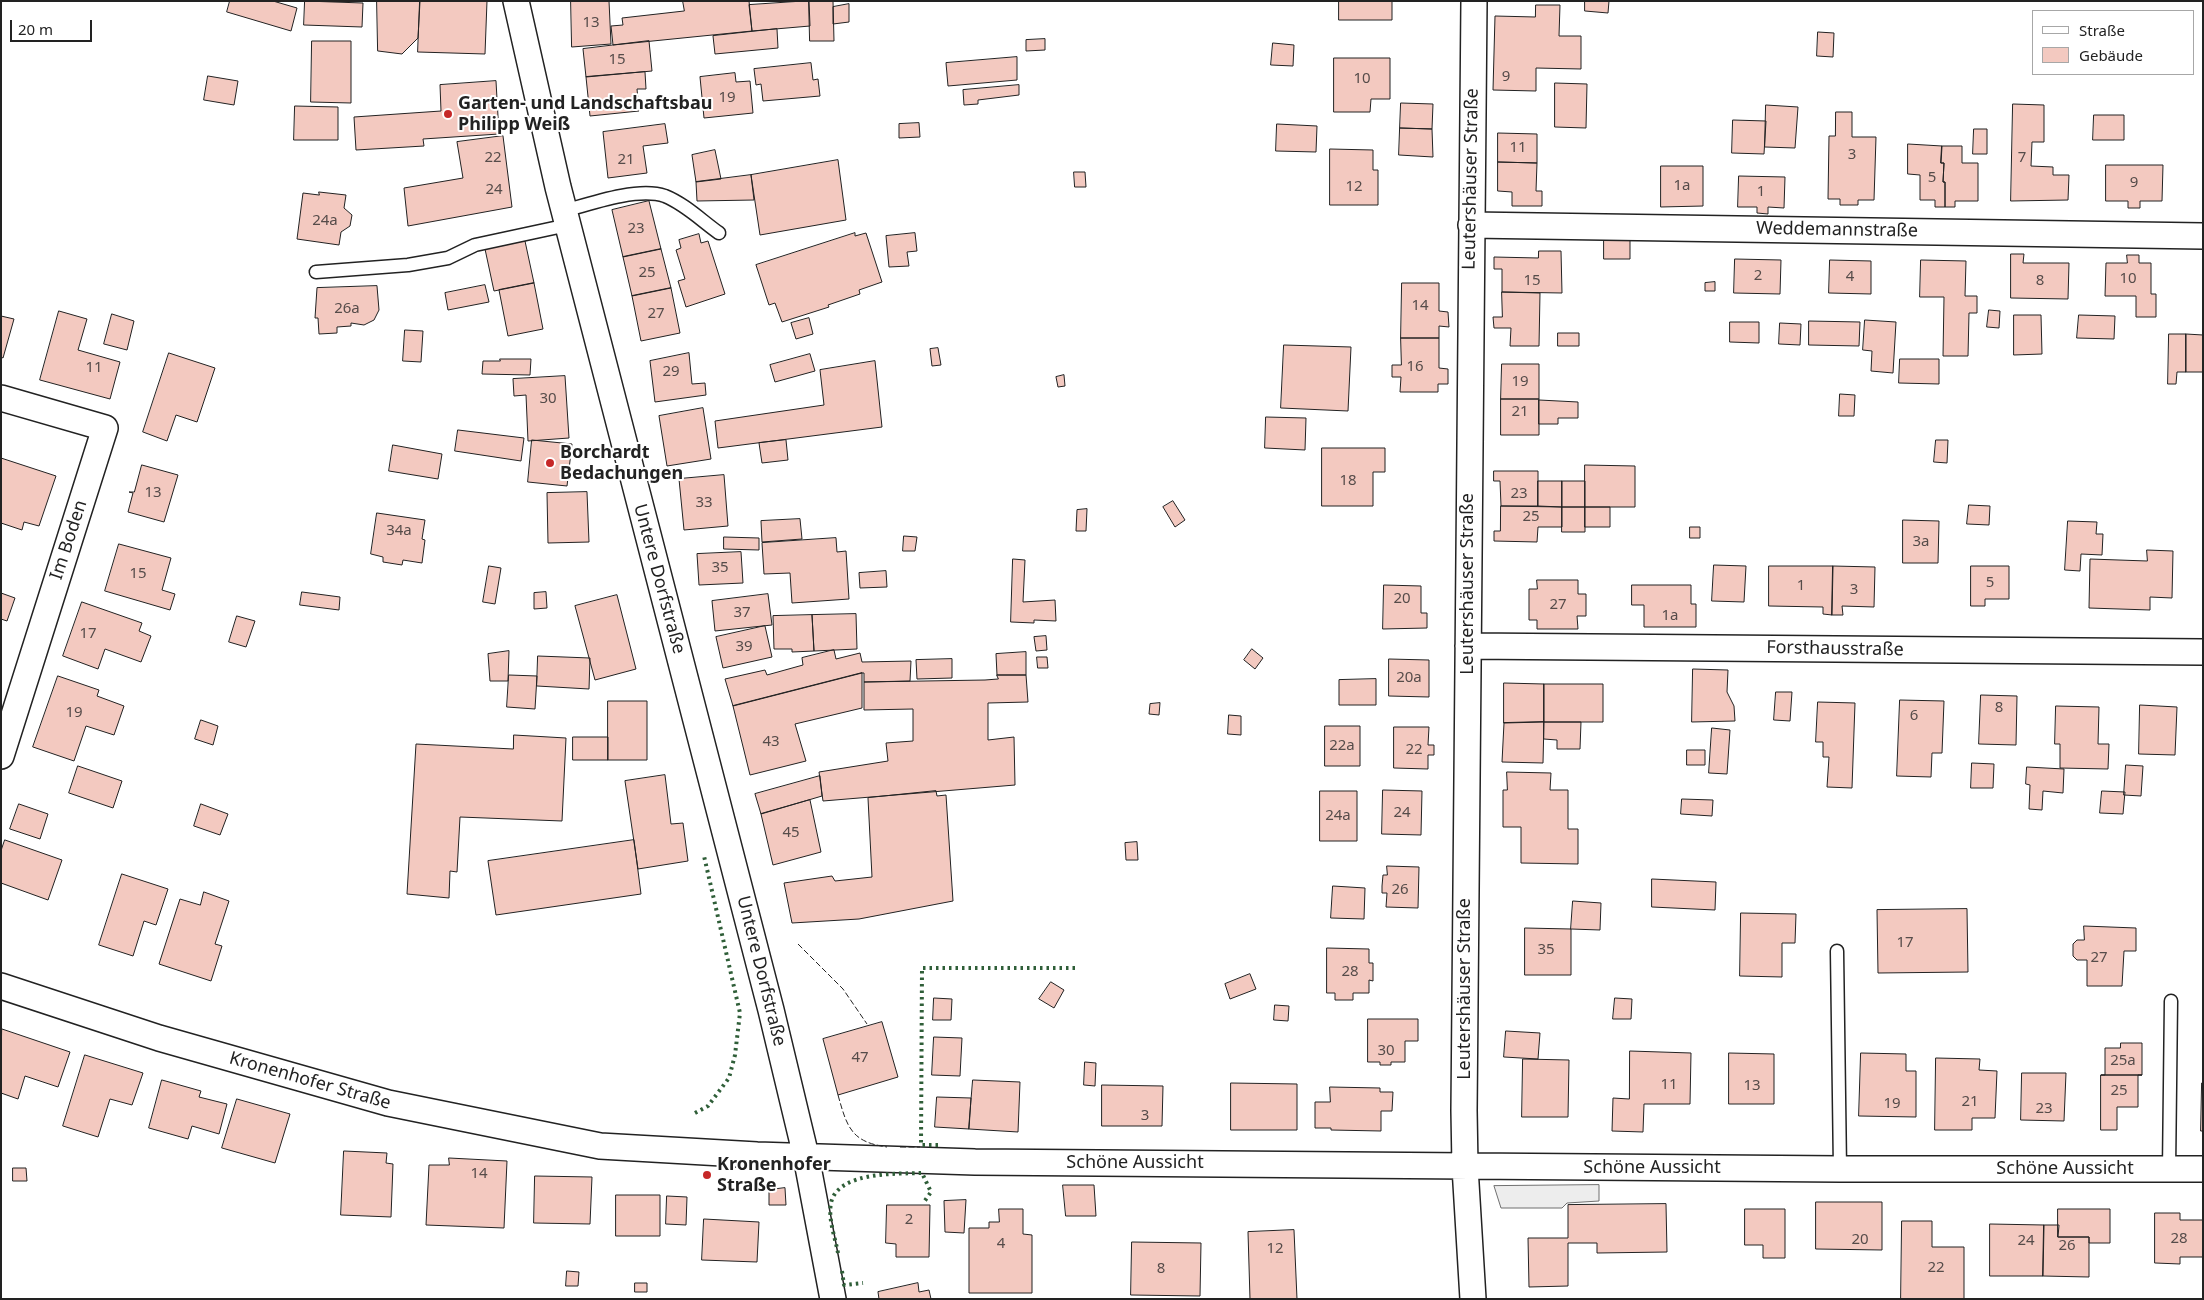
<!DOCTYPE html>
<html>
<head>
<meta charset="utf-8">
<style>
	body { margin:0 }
	#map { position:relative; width:2204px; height:1300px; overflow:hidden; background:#fff; font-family:"Noto Sans",sans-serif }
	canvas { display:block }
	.frame { position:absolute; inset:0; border:2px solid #222; pointer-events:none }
	.legend { position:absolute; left:2032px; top:10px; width:162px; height:65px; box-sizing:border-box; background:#fff; border:1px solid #a7a7a7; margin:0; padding:6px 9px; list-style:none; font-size:15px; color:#222 }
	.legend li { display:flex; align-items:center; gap:10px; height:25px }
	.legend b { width:25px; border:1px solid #a7a7a7 }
	.scale { position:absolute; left:10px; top:20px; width:82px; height:22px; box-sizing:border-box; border:2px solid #222; border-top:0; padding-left:6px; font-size:15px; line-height:18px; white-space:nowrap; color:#222; -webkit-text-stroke:4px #fff; paint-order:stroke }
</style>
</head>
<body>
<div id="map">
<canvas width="2204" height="1300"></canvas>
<div class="frame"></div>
<ul class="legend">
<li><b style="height:6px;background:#fff"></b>Straße</li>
<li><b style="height:14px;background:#f3c9c0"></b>Gebäude</li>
</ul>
<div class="scale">20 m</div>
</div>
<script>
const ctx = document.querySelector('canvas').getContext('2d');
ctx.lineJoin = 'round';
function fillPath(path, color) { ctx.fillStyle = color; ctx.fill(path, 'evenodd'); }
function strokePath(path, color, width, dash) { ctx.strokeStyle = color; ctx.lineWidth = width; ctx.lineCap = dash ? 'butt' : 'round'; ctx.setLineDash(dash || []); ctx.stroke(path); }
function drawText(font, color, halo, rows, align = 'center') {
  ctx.font = font + ' "Noto Sans",sans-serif'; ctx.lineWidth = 4; ctx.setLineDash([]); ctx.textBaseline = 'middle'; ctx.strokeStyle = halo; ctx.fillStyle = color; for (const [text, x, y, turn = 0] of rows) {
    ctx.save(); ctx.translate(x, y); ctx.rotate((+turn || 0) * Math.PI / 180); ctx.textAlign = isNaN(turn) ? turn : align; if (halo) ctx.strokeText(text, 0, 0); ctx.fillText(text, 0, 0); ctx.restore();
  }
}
const parking = new Path2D(`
	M1599,1185V1201L1567,1203L1562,1208H1501L1494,1186Z`);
fillPath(parking, '#ededed');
strokePath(parking, '#6f6f6f', 1);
const building = new Path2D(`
	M230,1H273L297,8L291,31L227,12Z
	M305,1L363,3L362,27L304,25Z
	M377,1H420L418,38L402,54L378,51Z
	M420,1H487L485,54L418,52Z
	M571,1H609L611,44L572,47Z
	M683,1H749L752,31L613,45L611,26L623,25L622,18L684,11Z
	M809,1H833L834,41H810Z
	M809,1L810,26L752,31L749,5Z
	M1339,1H1392V20H1339Z
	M1585,1H1609L1608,13L1585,11Z
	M849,4V22L833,24V7Z
	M1536,5H1560L1559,36H1581V69L1536,68V91L1493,90L1495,16L1535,17Z
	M777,29L778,48L715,54L713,36Z
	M1818,32L1834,33L1833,57L1817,56Z
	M1045,39V50L1026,51V40Z
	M312,41H351V103L311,102Z
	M649,41L652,71L586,77L583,49Z
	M1273,43L1294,45L1293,66L1271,65Z
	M1017,57V80L948,86L946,63Z
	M1334,58H1390V99H1371L1370,112H1334Z
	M811,63L813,80L818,79L820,96L763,101L761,84L756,85L754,69Z
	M645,72L646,89H637L639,111L590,116L586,77Z
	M735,73L736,82L750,81L753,113L704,118L700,77Z
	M208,76L238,81L234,105L204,100Z
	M496,81L499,134L423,139L424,146L356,150L354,117L441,111L440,85Z
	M1555,83L1587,84L1586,128L1555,127Z
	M1019,85V95L978,100V104L964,105L963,90Z
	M1401,103L1433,104L1432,129L1400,128Z
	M2013,104L2044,105V142H2032L2031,166L2053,167V175H2069L2068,200L2011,201Z
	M1766,105L1798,107L1795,148L1765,147Z
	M295,106L338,107V140H294Z
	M1836,112H1852V137H1876L1874,200H1858V205H1840V199H1828L1829,136H1835Z
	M2094,115H2124V140H2093Z
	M1733,120L1766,121L1764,154L1732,153Z
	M919,123L920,137L899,138V124Z
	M665,124L668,143L643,146L647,173L608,178L603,132Z
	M1277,124L1317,126L1316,152L1276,151Z
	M1400,128L1432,129L1433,157L1399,155Z
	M1974,129H1987V154H1973Z
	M1498,133L1537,134V163L1498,162Z
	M503,136L512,207L408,226L404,188L463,178L457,142Z
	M1908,144L1942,146L1941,163H1944L1943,182H1945V207H1935V200H1920V175L1908,174Z
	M1942,146H1962V163H1978V201H1955V207H1945V182H1943L1944,163H1941Z
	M1330,149L1373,150V170H1378V205H1330Z
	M715,150L721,179L696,182L692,155Z
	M838,160L846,220L760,235L751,175Z
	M1498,162L1537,163L1536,191H1542V206H1512V192L1498,191Z
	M2106,165H2163L2162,201H2140V208H2128V201H2106Z
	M1661,166H1703V206L1661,207Z
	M1074,172H1085L1086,187H1075Z
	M751,175L754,200L697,201L696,182Z
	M1739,176L1785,177L1784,208L1768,207V214L1757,213V207H1738Z
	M319,192L346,195L344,208L352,215L350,226L341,232L339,245L297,239L303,193L319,195Z
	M649,201L661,249L623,257L612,210Z
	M855,233V236L866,233L882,282L859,290L860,294L828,305L829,307L782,322L775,303L769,305L756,265Z
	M915,233L917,251L907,252L909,266L889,267L886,236Z
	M699,234L701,243L708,241L725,294L686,307L678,281L685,279L676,250L681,248L679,240Z
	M1604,239L1630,240V259H1604Z
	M525,241L534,283L494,291L485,249Z
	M661,249L671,288L632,296L623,257Z
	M1539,251H1561L1562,293L1502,292V269H1494V257L1538,258Z
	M2011,254H2024L2023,263H2069L2068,299L2011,298Z
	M2127,255H2139V263H2151V294H2156V317H2136V296H2105L2106,263H2127Z
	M1735,259L1781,260L1780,294L1734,293Z
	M1830,260L1871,261V294L1829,293Z
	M1921,260L1966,261L1965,296H1977V313H1969L1968,356H1943L1944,297H1920Z
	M1715,282V291H1705V283Z
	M534,283L543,329L508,336L499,290Z
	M1402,283H1439V311L1448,312L1449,327L1439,326V338H1401Z
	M485,285L489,302L448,310L445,293Z
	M377,286L379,310L374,320L364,325L351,323V326L337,327V333L319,334L318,318H315L317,288Z
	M671,288L680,333L641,341L632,296Z
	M1502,292L1540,293L1539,346H1510L1511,328H1494L1493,317H1502Z
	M1989,310L2000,311L1999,328L1987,327Z
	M59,311L87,319L78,350L120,362L110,399L40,380Z
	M112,314L134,321L127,350L104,344Z
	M2014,315H2041L2042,354L2014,355Z
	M2079,315L2115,316L2114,339L2077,338Z
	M1,316L14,319L3,358L1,357Z
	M809,318L813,334L796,339L791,323Z
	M1865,320L1896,322L1893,373L1871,371L1872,351L1863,350Z
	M1809,321L1860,322L1859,346L1809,345Z
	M1730,322H1759V343L1730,342Z
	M1780,323L1801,324L1800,345L1779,344Z
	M405,330L423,331L421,362L403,361Z
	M1558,333H1579V346H1558Z
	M2169,334H2186V372H2177L2176,384H2168Z
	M2186,334L2203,335V372H2186Z
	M1401,338H1439V368L1448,369V384H1438V392H1400L1401,377H1392V365H1401Z
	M1284,345L1351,347L1348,411L1281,408Z
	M938,348L941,365L932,366L930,349Z
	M169,353L215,368L197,422L176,415L167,441L143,432Z
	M689,353L692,384L705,383L706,395L655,402L650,361Z
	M810,354L815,371L775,382L770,365Z
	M500,359H531L530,375L482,374L483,361H500Z
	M1900,359H1939V384L1899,383Z
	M875,361L882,427L718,448L715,421L824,405L820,370Z
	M1502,364H1539V399H1501Z
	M1064,375L1065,386L1058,387L1056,377Z
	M565,376L569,438L528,441L526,395L514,396L513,379Z
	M1840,394L1855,395L1854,416H1839Z
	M1501,399H1539V435H1501Z
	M1539,400L1578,402V418H1558V424H1539Z
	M703,408L711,459L667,466L659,416Z
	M1266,417L1306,418L1305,450L1265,448Z
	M458,430L524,438L521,461L455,451Z
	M532,440L572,444L567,486L528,482Z
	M786,440L788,460L762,463L759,443Z
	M1936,440H1948L1947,463L1934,462Z
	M393,445L442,454L438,479L389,471Z
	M1322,448H1385V472H1373V506H1322Z
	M1,458L56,476L39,526L24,522L22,530L1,523Z
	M142,465L178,475L164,522L128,512L133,493L129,492H134Z
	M1585,465L1635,466V507H1585Z
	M1494,471H1538V506H1501L1500,481H1494Z
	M724,475L728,526L684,530L679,479Z
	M1538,481H1562V507L1538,506Z
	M1562,481H1585V507H1562Z
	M587,492L589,542L548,543L547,493Z
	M1173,501L1185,520L1175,527L1163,507Z
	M1969,505L1990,506L1989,525L1967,524Z
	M1501,506L1562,507V527H1538L1537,542L1494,541V531H1500Z
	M1562,507H1585V532H1562Z
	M1585,507H1610V527H1585Z
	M1087,509L1086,531H1076L1077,510Z
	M377,513L425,520L422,539L425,540L422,563L403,560L402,565L383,562V557L371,554Z
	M800,519L802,539L762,542L761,521Z
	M1903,520L1939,521L1938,563H1903Z
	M2068,521L2097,522L2096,534H2103L2102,555L2081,554L2080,571L2065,570Z
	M1690,527H1700V538H1690Z
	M904,536L917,537L915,551H903Z
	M724,537L759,538V550L724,549Z
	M836,538L837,552L846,551L849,599L792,603L790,573L764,574L762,543Z
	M119,544L171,558L162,590L175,594L170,610L105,591Z
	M2147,550L2173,551L2172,598L2150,597V610L2089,608L2090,559L2147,561Z
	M741,552L743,583L699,585L697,554Z
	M1013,559L1025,560L1023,602L1055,600L1056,621L1034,620V623L1011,622Z
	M1714,565L1746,566L1744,602L1712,601Z
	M489,566L501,568L495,604L483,602Z
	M1769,566H1833L1832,615L1823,614V607L1769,606Z
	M1833,566L1875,567L1874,607L1842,606L1843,615H1832Z
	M1971,566H2009V599H1985V606H1971Z
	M886,571L887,587L860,588L859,573Z
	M1537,580H1578V594H1586V616H1577L1578,629H1537V620H1529V589H1537Z
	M1384,585L1421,586V613H1427V628L1383,629Z
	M1632,585H1691V604H1696V627H1644V605H1632Z
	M302,592L340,597L339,610L300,605Z
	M546,592L547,608L534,609V593Z
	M1,593L15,598L7,621L1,619Z
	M768,594L772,625L715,631L712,601Z
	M617,595L636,669L595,680L575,606Z
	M82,602L142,623L139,631L151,636L141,662L105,649L98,669L63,656Z
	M856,614L857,649L814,651L812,615Z
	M812,615L814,651L792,652V649H774L773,616Z
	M237,616L255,621L246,647L229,642Z
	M765,626L772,657L723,668L716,637Z
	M1046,636L1047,650L1036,651L1034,637Z
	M1252,649L1263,658L1255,669L1244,660Z
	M834,650L836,659L860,653L862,662L911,661L910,681L864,682V673H862L733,706L725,679L765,670L767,675L803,665L802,658Z
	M509,651L508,681H490L488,654Z
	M1026,652V675H997L996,654Z
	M538,656L590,658L589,689L537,686Z
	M1037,657H1047L1048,668H1038Z
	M952,659V678L917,679L916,660Z
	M1389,659L1429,660V697L1389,696Z
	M1693,669L1728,670L1727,692L1734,706L1735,721L1692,722Z
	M862,673V708L795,724L806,761L750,775L733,706Z
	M509,675L537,676L535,709L507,707Z
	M997,675H1026L1028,702L988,703V740L1014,737L1015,785L823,801L819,772L888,761L886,743L913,741V709L864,710V682L985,680L998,679Z
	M58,676L99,690L97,696L124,706L114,735L86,726L74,761L33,747Z
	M1376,679V705H1339V680Z
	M1504,683L1544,684V722L1504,723Z
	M1544,684H1603V722H1544Z
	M1776,692H1792L1790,721L1774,720Z
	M1981,695L2017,696L2016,745L1979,744Z
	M1900,700L1944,701L1942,753H1932L1931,777L1897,776Z
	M608,701H647V760H608Z
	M1818,702L1855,703L1852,788L1827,787L1829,757H1823V742H1816Z
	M1160,703L1159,715L1149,714L1150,704Z
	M2140,705L2177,707L2175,755L2139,754Z
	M2056,706L2099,707L2098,744H2109L2108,769L2060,768V744H2055Z
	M1229,715L1241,716V735L1228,734Z
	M201,720L218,726L213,745L195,739Z
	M1544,722H1581L1580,749H1557V740L1544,739Z
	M1544,722L1543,763L1502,762L1504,723Z
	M1325,726H1360V766H1325Z
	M1394,727H1429L1428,745H1434V755H1428V769L1394,768Z
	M1712,728L1730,730L1727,774L1709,773Z
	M514,735L566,738L562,821L460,817L457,872L450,871L449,898L407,894L416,744L513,749Z
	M573,737H608V760H573Z
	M1687,750H1705V765H1687Z
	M1972,763L1994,764L1993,788H1971Z
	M2126,765L2143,766L2141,796L2124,795Z
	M78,766L122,781L113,808L69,793Z
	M2027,767L2064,769L2063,793L2043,791L2042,810L2029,809L2030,785L2026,784Z
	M1507,772L1551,773L1550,790H1568V829H1578V864L1521,863V827H1503V790H1507Z
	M665,775L671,824L683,823L688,861L638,869L625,781Z
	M820,776L822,796L761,814L755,794Z
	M1383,790L1422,791L1421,835L1382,834Z
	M936,791L937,796L946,795L953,901L859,919L792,923L784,883L832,876L835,881L872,877L868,798Z
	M1320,791H1357V841H1320Z
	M2102,791L2125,792L2123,814L2100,813Z
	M1682,799L1713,800L1712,816L1681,814Z
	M810,800L821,852L773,865L761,814Z
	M19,804L48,814L40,839L10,829Z
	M201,804L228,814L220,835L194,826Z
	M5,840L62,860L48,900L1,883V851Z
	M634,840L641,894L496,915L488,861Z
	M1137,842L1138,860H1126L1125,843Z
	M1387,866L1419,867L1418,908L1386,907L1387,893H1382V886L1383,875H1387Z
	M122,874L168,889L156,925L144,921L133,956L99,945Z
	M1652,879L1716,882L1715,910L1652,907Z
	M1333,886L1365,888L1364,919L1331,918Z
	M204,892L229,901L215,944L222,946L211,981L159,964L180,899L200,905Z
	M1573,901L1601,903L1600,930L1571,929Z
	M1967,909L1968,972L1878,973L1877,910Z
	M1741,913L1796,914L1795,943H1782V977L1740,976Z
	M2084,926L2136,928V951H2124L2122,986H2087V960H2077L2073,956V944L2077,940H2084Z
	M1525,928L1571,929V975H1525Z
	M1327,948L1369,949V963H1373V981L1369,980V993H1353V1000H1335V993H1327Z
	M1250,974L1256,989L1230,999L1225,984Z
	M1051,982L1064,990L1054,1008L1039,999Z
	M934,998L952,999L951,1020H933Z
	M1615,998L1632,999L1631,1019H1613Z
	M1275,1005L1289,1006L1288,1021L1274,1020Z
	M1368,1019H1418V1041H1405V1062H1391V1065H1380V1062H1368Z
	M882,1022L898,1077L838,1095L823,1039Z
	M2,1029L70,1052L58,1087L25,1076L18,1099L1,1093Z
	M1506,1031L1540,1033L1538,1059L1504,1057Z
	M934,1037L962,1038L960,1076L932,1075Z
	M2121,1043H2142V1075H2101H2105V1048H2120Z
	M1630,1051L1691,1053L1690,1104H1644L1643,1132L1612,1131L1613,1098L1629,1099Z
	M1729,1053L1774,1054V1104H1729Z
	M1861,1053L1906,1054V1071H1916V1117L1859,1116Z
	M85,1055L143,1073L132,1105L110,1099L98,1137L63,1126Z
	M1936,1058L1980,1059L1979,1070L1997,1071L1995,1118H1972V1130H1935Z
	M1523,1059L1569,1060L1568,1117H1522Z
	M1085,1062L1096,1063L1095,1086L1084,1085Z
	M2022,1073H2066L2064,1121L2021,1120Z
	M2101,1075H2142H2138V1107H2117V1130H2101Z
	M162,1080L201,1091L199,1097L227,1104L219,1134L192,1126L188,1139L149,1128Z
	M973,1080L1020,1082L1018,1132L969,1129Z
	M1231,1083L1297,1084V1130H1231Z
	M2202,1083H2203V1131H2201Z
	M1102,1085L1163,1086L1162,1126H1102Z
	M1330,1087L1380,1088V1092H1393L1392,1111H1381V1131L1331,1130V1128H1315V1102H1330Z
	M937,1097L971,1098L969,1129L935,1127Z
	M237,1099L290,1114L275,1163L222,1148Z
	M344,1151L387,1153L386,1163L393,1164L391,1217L341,1215Z
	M449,1158L507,1161L504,1228L426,1225L429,1165H449Z
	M13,1168H26L27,1181H13Z
	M535,1176L592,1177L590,1224L534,1223Z
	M1063,1185H1094L1096,1216H1066Z
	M785,1188L786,1205H769V1190Z
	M616,1195H660V1236H616Z
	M667,1196L687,1197L686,1225L666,1224Z
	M966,1200L964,1233L945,1232L944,1201Z
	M1816,1202H1882V1250L1816,1249Z
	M1666,1204L1667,1252L1597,1253V1243H1568V1286L1529,1287L1528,1238H1568V1205Z
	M887,1205H930L929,1257H896V1244L886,1243Z
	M999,1209H1023V1234L1032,1235V1293H969V1228H989V1222H999Z
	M1745,1209H1785V1258H1763V1245H1745Z
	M2058,1209H2110V1243H2089V1237H2058Z
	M2155,1213H2180V1220H2203V1257H2180V1264L2155,1263Z
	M704,1219L759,1222L757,1262L702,1260Z
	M1902,1221H1932V1247H1964V1299H1901Z
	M1990,1224L2044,1225L2043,1276H1990Z
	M2044,1225H2059L2058,1237H2089V1277L2043,1276Z
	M1294,1230L1297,1299H1250L1248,1232Z
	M1132,1242L1201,1243L1200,1296L1131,1295Z
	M567,1271L579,1272L578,1286H566Z
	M635,1283H647V1292H635Z
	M918,1283L919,1292L929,1290L931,1299H879L878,1292Z`);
fillPath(building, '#f3c9c0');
strokePath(building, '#222', 1);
const service = new Path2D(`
	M564,211C592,203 638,187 665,196C685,204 702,221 719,233
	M316,272L408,265L448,258L475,245L568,225
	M1837,951L1840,1169
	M2169,1170L2171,1001`);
const minor = new Path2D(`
	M516,1L558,187L771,1010L806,1156L833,1299
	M1471,225L2203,236
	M1,398L105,428L1,756
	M1468,646L2203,652
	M1,986L159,1038L388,1103L600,1146L757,1155L975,1162L1840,1169H2203
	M1473,1299L1465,1167L1464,1110L1474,1`);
strokePath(service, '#222', 15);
strokePath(minor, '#222', 28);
strokePath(service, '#fff', 12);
strokePath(minor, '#fff', 25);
strokePath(new Path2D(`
	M695,1113L708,1106L729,1078L735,1055L740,1013L704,856
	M938,1145H921L922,968H1075
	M838,1253C835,1237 828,1219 831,1203C838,1171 897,1174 922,1173L931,1192L924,1202
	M842,1271L844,1285L863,1283`), '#2f5e38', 4, [2.5, 4]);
strokePath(new Path2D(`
	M798,944L843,989L867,1024
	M838,1095C847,1127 851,1142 887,1147
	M900,1147H920`), '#222', 1, [6, 2.5]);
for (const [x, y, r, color] of [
	[448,114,5,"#c62828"],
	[550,463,5,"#c62828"],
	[707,1175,5,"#c62828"]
]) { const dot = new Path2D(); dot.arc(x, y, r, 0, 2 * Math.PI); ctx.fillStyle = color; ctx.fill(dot); strokePath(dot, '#fff', 2); }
drawText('15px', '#564c4a', null, [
	["13",591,23],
	["15",617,60],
	["9",1506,77],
	["10",1362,79],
	["19",727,98],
	["11",1518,148],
	["3",1852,155],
	["22",493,158],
	["7",2022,158],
	["21",626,160],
	["5",1932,178],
	["9",2134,183],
	["1a",1682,186],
	["12",1354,187],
	["24",494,190],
	["1",1761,192],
	["24a",325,221],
	["23",636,229],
	["25",647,273],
	["2",1758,276],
	["4",1850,277],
	["10",2128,279],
	["15",1532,281],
	["8",2040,281],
	["14",1420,306],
	["26a",347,309],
	["27",656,314],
	["16",1415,367],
	["11",94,368],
	["29",671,372],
	["19",1520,382],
	["30",548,399],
	["21",1520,412],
	["18",1348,481],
	["13",153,493],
	["23",1519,494],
	["33",704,503],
	["25",1531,517],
	["34a",399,531],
	["3a",1921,542],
	["35",720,568],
	["15",138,574],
	["5",1990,583],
	["1",1801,586],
	["3",1854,590],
	["20",1402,599],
	["27",1558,605],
	["37",742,613],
	["1a",1670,616],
	["17",88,634],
	["39",744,647],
	["20a",1409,678],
	["8",1999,708],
	["19",74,713],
	["6",1914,716],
	["43",771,742],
	["22a",1342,746],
	["22",1414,750],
	["24",1402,813],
	["24a",1338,816],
	["45",791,833],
	["26",1400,890],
	["17",1905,943],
	["35",1546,950],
	["27",2099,958],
	["28",1350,972],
	["30",1386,1051],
	["47",860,1058],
	["25a",2123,1061],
	["11",1669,1085],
	["13",1752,1086],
	["25",2119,1091],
	["21",1970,1102],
	["19",1892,1104],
	["23",2044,1109],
	["3",1145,1116],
	["14",479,1174],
	["2",909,1220],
	["28",2179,1239],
	["20",1860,1240],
	["24",2026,1241],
	["4",1001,1244],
	["26",2067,1246],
	["12",1275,1249],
	["22",1936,1268],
	["8",1161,1269]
]);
drawText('bold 18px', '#222', '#fff', [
	["Garten- und Landschaftsbau",458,104],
	["Philipp Weiß",458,125],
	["Borchardt",560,453],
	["Bedachungen",560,474],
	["Kronenhofer",717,1165],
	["Straße",717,1186]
], 'left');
drawText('18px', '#222', '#fff', [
	["Leutershäuser Straße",1471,179,-89],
	["Weddemannstraße",1837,230,1],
	["Im Boden",69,540,-72],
	["Untere Dorfstraße",659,579,75],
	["Leutershäuser Straße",1468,584,-90],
	["Forsthausstraße",1835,649,1],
	["Untere Dorfstraße",761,971,76],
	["Leutershäuser Straße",1465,989,-90],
	["Kronenhofer Straße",310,1081,16],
	["Schöne Aussicht",1135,1163],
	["Schöne Aussicht",1652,1168],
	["Schöne Aussicht",2065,1169]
]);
</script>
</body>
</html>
